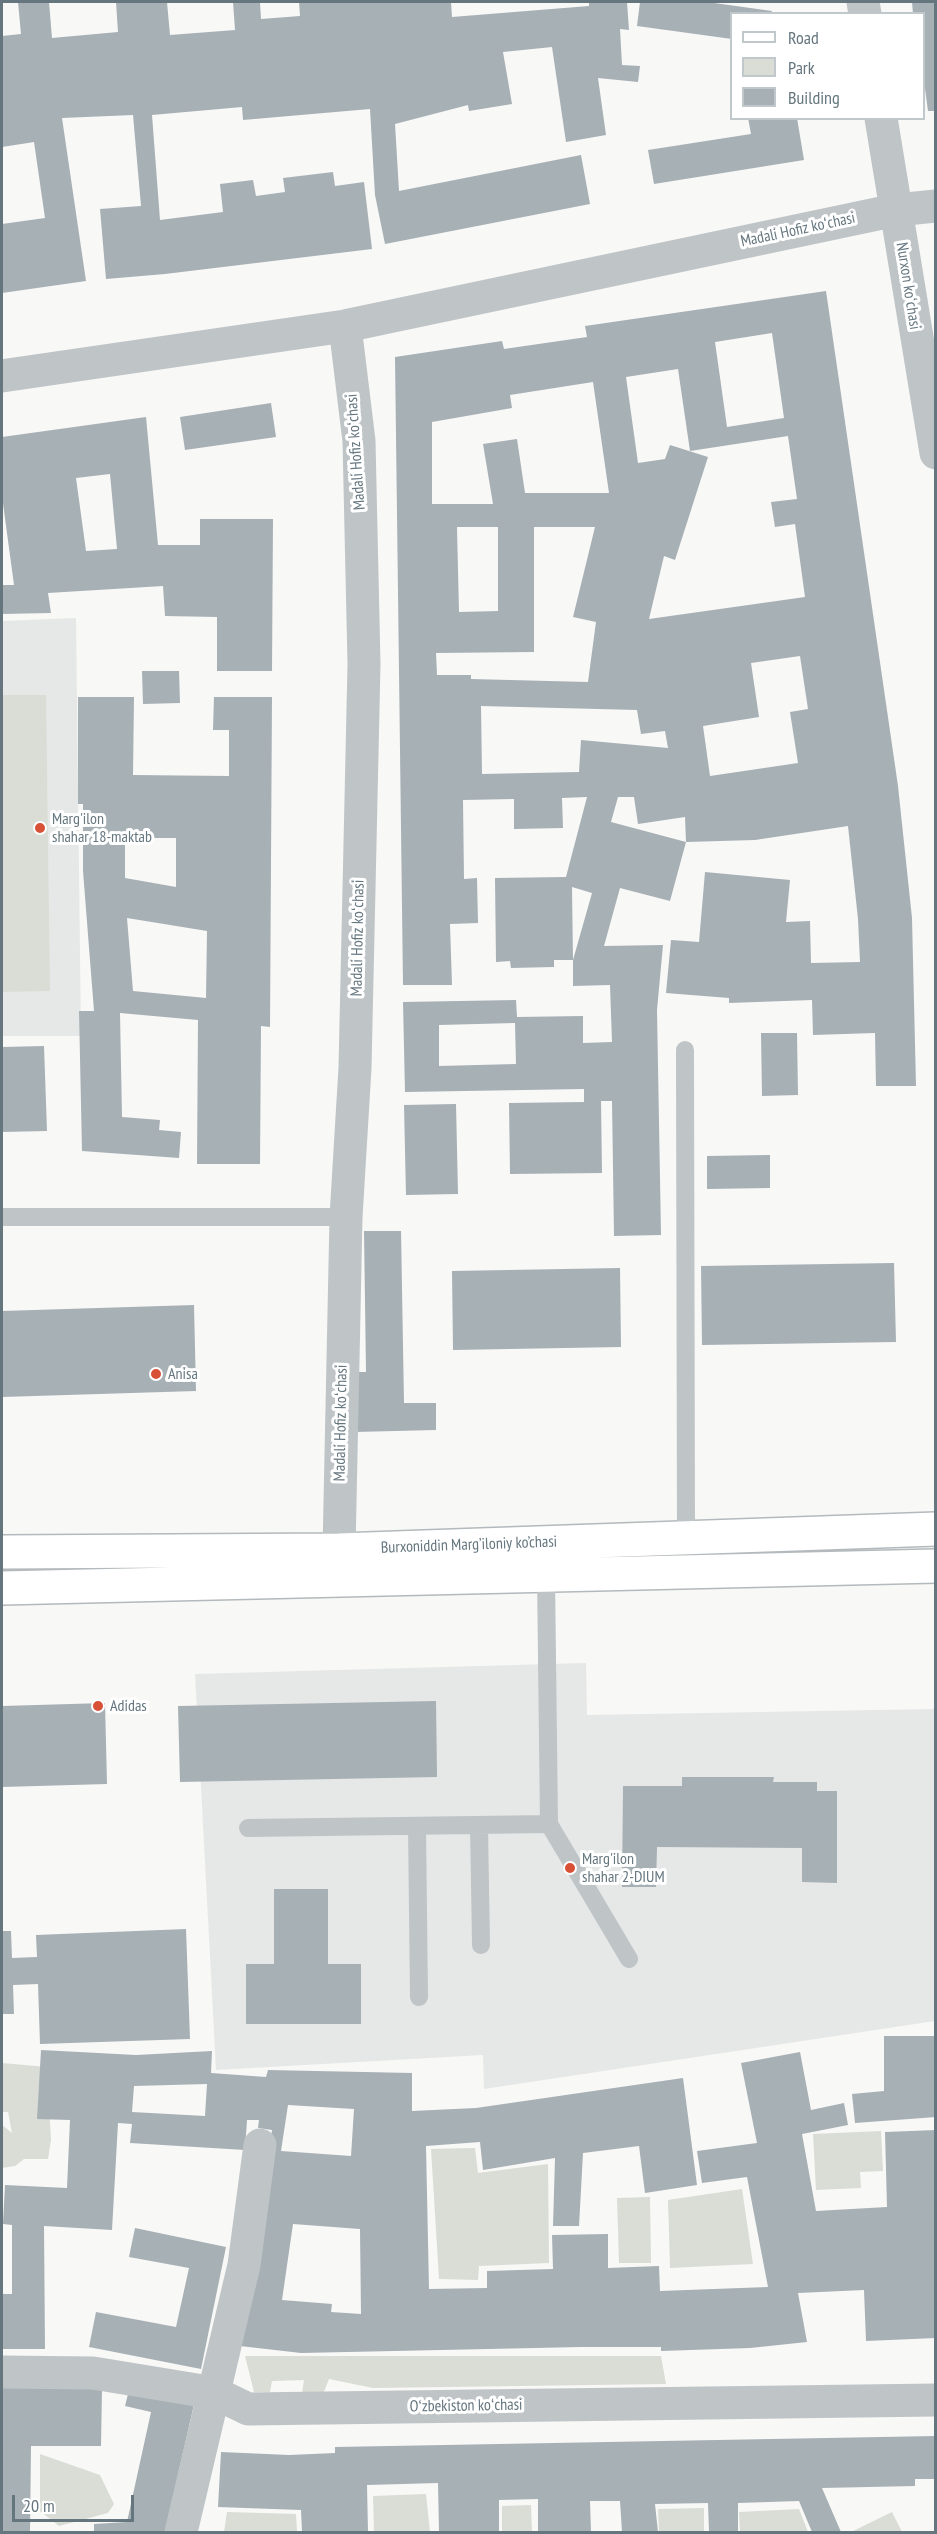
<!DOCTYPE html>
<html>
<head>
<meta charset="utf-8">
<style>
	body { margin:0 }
	#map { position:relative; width:937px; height:2534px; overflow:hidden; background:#f8f8f6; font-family:"PT Sans Narrow",sans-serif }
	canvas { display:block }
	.frame { position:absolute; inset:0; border:3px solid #65767f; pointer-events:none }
	.legend { position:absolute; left:730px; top:12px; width:195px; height:108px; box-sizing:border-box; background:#fff; border:2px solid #c1c8cc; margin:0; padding:8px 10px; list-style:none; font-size:18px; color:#65767f }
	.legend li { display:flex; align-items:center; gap:12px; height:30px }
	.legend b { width:30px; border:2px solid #c1c8cc }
	.scale { position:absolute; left:12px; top:2495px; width:122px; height:27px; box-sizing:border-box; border:3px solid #65767f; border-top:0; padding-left:8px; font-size:18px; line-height:21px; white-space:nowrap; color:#65767f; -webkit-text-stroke:4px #fff; paint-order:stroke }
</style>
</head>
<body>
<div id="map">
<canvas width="937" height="2534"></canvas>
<div class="frame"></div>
<ul class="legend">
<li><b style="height:8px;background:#fff"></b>Road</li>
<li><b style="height:16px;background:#d9ddd5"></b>Park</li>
<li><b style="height:16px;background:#a7b0b5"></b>Building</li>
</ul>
<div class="scale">20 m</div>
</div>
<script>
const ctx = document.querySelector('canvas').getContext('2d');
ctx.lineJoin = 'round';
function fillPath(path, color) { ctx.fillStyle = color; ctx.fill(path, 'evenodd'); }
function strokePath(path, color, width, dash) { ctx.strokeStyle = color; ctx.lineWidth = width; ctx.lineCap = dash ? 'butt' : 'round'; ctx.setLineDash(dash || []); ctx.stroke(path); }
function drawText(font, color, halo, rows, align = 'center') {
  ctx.font = font + ' "PT Sans Narrow",sans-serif'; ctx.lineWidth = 6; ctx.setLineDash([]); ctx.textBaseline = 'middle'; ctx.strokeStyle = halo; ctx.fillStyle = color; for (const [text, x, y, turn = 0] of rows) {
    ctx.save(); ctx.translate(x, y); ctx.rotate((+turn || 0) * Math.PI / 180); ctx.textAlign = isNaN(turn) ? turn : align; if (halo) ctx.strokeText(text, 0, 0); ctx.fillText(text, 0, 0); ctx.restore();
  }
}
fillPath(new Path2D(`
	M76,618L81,1036H2V621Z
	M586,1663L587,1715L935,1709V2021L484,2089L483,2055L216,2070L195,1674Z`), '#e6e8e7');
fillPath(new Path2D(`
	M2,695H46L50,991L2,992Z
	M2,2063L47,2067L51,2140L48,2159H24L15,2166L2,2168V2125L12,2133L8,2112H2Z
	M881,2131L883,2171L860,2172L861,2188L816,2190L813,2134Z
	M475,2148L478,2173L548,2164L549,2263L479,2266L478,2280L439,2279L431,2149Z
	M742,2189L753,2264L670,2268L668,2200Z
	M650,2197L651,2263H619L617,2198Z
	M245,2356H661L666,2384L373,2388L329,2379L323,2394L301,2400L304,2380L272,2381L270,2392H254Z
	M40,2454L100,2475L114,2504L108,2513L59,2526L40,2511Z
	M426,2494L430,2532H374L373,2496Z
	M531,2505L532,2532H502V2506Z
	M704,2508V2532H659L658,2509Z
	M799,2509L808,2532H740L739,2512Z
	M227,2512L296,2514L297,2532H224Z
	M892,2512L902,2532H851Z`), '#d9ddd5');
fillPath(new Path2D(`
	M18,2H49L52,38L118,32L116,2H167L170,35L235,30L233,2H260L261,19L300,16L299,2H451L452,17L589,6V2H627L629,30L620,29L622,65L640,66L638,82L598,78L606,135L566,142L552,47L503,52L512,104L469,111L468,105L395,124L399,191L581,155L590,204L385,244L375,195L370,109L243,120L242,107L152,115L160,220L223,212L220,184L253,180L256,196L285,192L283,178L333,172L335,186L364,182L372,249L165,274L106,279L100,209L141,206L133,115L62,118L86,281L2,293V224L45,218L34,142L2,147V36L21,34Z
	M640,2H707L772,11L771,14H732V39L637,26Z
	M912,2H936V111H928L924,81V14H913Z
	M748,118H797L804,160L654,184L648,150L751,134Z
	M826,291L898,786L912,918L916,1086H876L875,1033L813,1035L812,1000L729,1003V998L666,993L671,940L699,942L705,872L790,880L786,922L810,921L811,963L860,962L858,919L848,826L755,840L686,842L685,817L638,824L634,797H618L611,822L686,842L670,901L620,888L604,946L663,945L657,1010L661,1235L614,1236L612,1101H601L602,1173L510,1174L509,1103L584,1102V1089L405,1092L403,1002L516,1000L517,1017L583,1016V1043L612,1042L610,985L573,986V960L592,893L572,887L573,960H554V967L511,968L510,961L496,962L495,878L566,877L587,797L562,798L563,828L514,829V799L463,800L464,879L477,878L478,923L450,924L452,985H403L395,357L502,341L504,349L587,337L585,326ZM772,333L784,418L727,427L715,342ZM678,369L690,451L788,436L797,499L771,502L775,527L795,524L805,597L649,619L664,556L675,560L708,457L670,445L665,459L638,463L626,377ZM593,382L609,493H525L517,439L483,444L493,504H432V422L512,408L510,395ZM457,527H498V611L459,612ZM534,527H595L573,617L596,622L588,682L471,679V675H437L436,653L534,652ZM800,656L808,709L790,712L798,763L710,776L703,726L759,717L751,663ZM481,706L637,710L641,734L665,731L668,748L581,740L579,772L482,774ZM515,1023L516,1064L439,1066V1025Z
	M271,403L276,437L185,450L180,417Z
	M146,417L158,545H200V519H273L272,671H217V617L165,616L163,586L48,593L51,613L2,614V585H14L2,496V437ZM110,474L117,549L86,551L76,478Z
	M142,671H179L180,703L143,704Z
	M78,697H134L133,775L229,776V730H213L214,697H272L270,1027L261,1026L260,1164H197L198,1020L120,1013L122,1117L160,1120L159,1130L181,1132L179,1158L82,1151L79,1011H94L83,871V804H78ZM125,838H176V887L125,878ZM127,918L207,931L206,998L133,991Z
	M761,1033H797L798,1095L762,1096Z
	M44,1046L47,1131L2,1132V1047Z
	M456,1104L458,1194L406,1195L404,1105Z
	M770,1155V1188L707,1189V1156Z
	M364,1231H401L404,1403H436V1430L354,1432L353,1372H366Z
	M894,1263L896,1342L702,1345L701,1266Z
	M620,1268L621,1347L453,1350L452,1271Z
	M194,1305L196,1391L2,1397V1311Z
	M436,1701L437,1777L180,1782L178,1706Z
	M105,1703L107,1784L2,1787V1706Z
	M682,1777H774L773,1782H817V1791H837V1883L802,1882V1848L657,1847L656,1887H622L623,1786H682Z
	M274,1889H328V1964H361V2024H246V1964H274Z
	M186,1929L190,2039L40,2044L38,1984L13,1985L14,2014H2V1931H11L12,1958L37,1957L36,1935Z
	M884,2036H936V2117L855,2123L852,2094L884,2091Z
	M41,2050L136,2055L212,2051L211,2073L266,2077L268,2070L412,2073V2111L476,2108L683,2078L697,2185L645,2193L639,2146L583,2153L579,2226H553L555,2158L483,2170L480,2142L426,2146L429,2289L487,2288V2271L553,2269L552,2235L608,2234V2268L659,2266L660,2291L768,2287L747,2177L702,2183L697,2151L757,2143L741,2063L800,2052L811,2110L844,2103L848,2125L802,2134L816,2211L887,2207L885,2132L936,2130V2338L866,2341L864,2290L798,2293L807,2342L750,2348L661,2351V2347H581L301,2353L240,2346L272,2130L258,2128L259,2120H247L245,2150L130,2143L132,2124L118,2123L112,2230L44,2226L45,2349H2V2294H12V2225L3,2224L5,2185L67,2188L70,2120L37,2119ZM207,2084L205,2116L132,2112L134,2086ZM288,2105L354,2109L351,2156L281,2151ZM293,2224L360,2229L361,2314L331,2312L332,2304L282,2300Z
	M135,2228L226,2247L201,2369L89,2347L96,2312L176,2327L189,2268L129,2257Z
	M130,2386L195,2400L165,2532H94V2524L127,2522L151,2412L125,2406Z
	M2,2387L102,2388L101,2446H31L30,2532H2Z
	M936,2436V2479H915V2486L822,2488L841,2532H812L799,2501L738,2503V2532H709L708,2503L655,2504L658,2532H622L620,2501H590L591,2532H538V2499L499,2500V2532H439L438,2483L367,2485L368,2532H302L301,2510L218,2507L221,2452L289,2455L335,2453V2447Z`), '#a7b0b5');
const primary = new Path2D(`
	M2,1552L339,1550L936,1529
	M2,1588L936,1566`);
strokePath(primary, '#b3b9bc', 36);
strokePath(new Path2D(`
	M685,1050L686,1538
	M2,1217H346
	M549,1824L629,1959
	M479,1825L481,1945
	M417,1826L419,1997
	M248,1828L549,1824L546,1575`), '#bfc4c7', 18);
strokePath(new Path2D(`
	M863,2L865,14
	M881,118L936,453
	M2,376L345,326L896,210L936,206
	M339,1550L346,1217L355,1068L364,664L359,441L345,326
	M2,2372L93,2373L215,2393L248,2409L936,2400
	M181,2532L244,2265L260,2145`), '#bfc4c7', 33);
strokePath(primary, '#fff', 33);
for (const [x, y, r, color] of [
	[40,828,6,"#d85036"],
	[156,1374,6,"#d85036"],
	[98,1706,6,"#d85036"],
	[570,1868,6,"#d85036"]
]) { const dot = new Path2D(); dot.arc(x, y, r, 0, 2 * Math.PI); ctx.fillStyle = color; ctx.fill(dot); strokePath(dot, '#fff', 2); }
drawText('16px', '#65767f', '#fff', [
	["Madali Hofiz koʻchasi",798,230,-12],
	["Nurxon koʻchasi",908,286,81],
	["Madali Hofiz koʻchasi",356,452,-94],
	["Madali Hofiz koʻchasi",358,938,-89],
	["Madali Hofiz koʻchasi",341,1423,-89],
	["Burxoniddin Marg’iloniy ko’chasi",469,1545,-2],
	["Oʻzbekiston koʻchasi",466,2406,-1]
]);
drawText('16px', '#65767f', '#fff', [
	["Marg'ilon",52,819],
	["shahar 18-maktab",52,837],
	["Anisa",168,1374],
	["Adidas",110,1706],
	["Marg'ilon",582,1859],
	["shahar 2-DIUM",582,1877]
], 'left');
</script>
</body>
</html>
